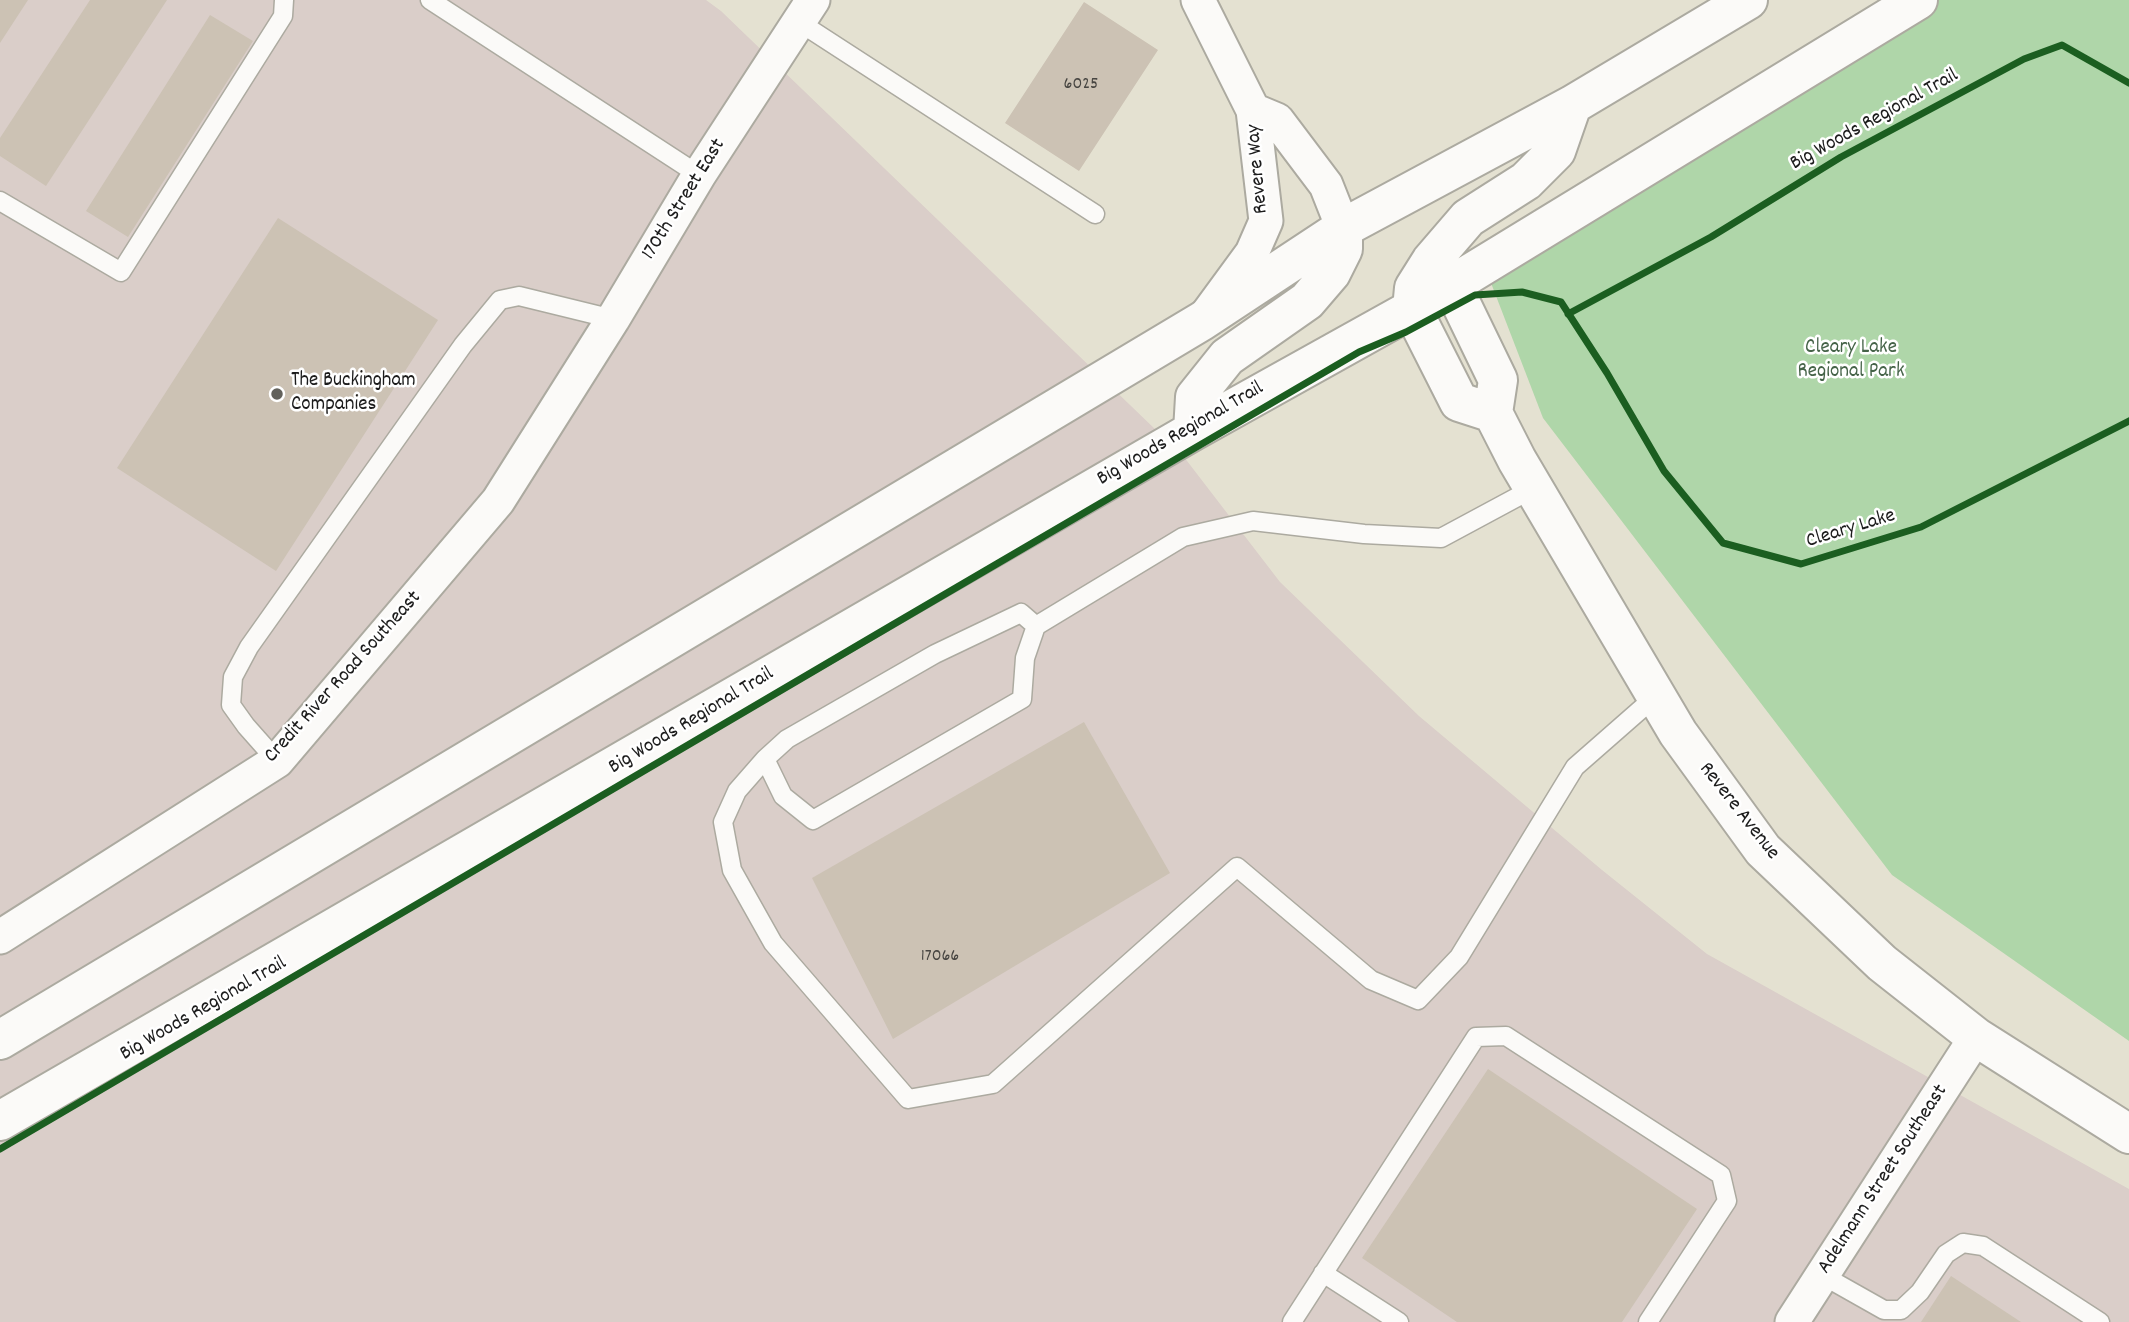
<!DOCTYPE html>
<html>
<head>
<meta charset="utf-8">
<style>
	body { margin:0 }
	canvas { display:block; background:#e4e1d1 }
</style>
</head>
<body>
<canvas width="2129" height="1322"></canvas>
<script>
const ctx = document.querySelector('canvas').getContext('2d');
ctx.lineJoin = 'round';
function fillPath(path, color) { ctx.fillStyle = color; ctx.fill(path, 'evenodd'); }
function strokePath(path, color, width, dash) { ctx.strokeStyle = color; ctx.lineWidth = width; ctx.lineCap = dash ? 'butt' : 'round'; ctx.setLineDash(dash || []); ctx.stroke(path); }
function drawText(font, color, halo, rows, align = 'center') {
  ctx.font = font + ' Dekko,sans-serif'; ctx.lineWidth = 5; ctx.setLineDash([]); ctx.textBaseline = 'middle'; ctx.strokeStyle = halo; ctx.fillStyle = color; for (const [text, x, y, turn = 0] of rows) {
    ctx.save(); ctx.translate(x, y); ctx.rotate((+turn || 0) * Math.PI / 180); ctx.textAlign = isNaN(turn) ? turn : align; if (halo) ctx.strokeText(text, 0, 0); ctx.fillText(text, 0, 0); ctx.restore();
  }
}
fillPath(new Path2D(`
	M0,0H706L721,11L1184,457L1280,582L1419,716L1602,870L1707,954L2129,1189V1322H0Z`), '#dacec9');
fillPath(new Path2D(`
	M1908,0H2129V1041L1892,875L1543,418L1481,257Z`), '#afd6a9');
fillPath(new Path2D(`
	M0,0H28L0,43Z
	M90,0H167L46,186L0,156V138Z
	M1084,2L1158,50L1079,171L1005,123Z
	M210,15L253,41L128,237L86,211Z
	M278,218L438,320L276,571L117,468Z
	M1084,722L1170,873L893,1039L812,878Z
	M1488,1069L1697,1209L1622,1322H1457L1362,1258Z
	M1951,1276L2021,1322H1921Z`), '#ccc2b4');
const lane = new Path2D(`
	M430,0L699,175
	M799,22L1095,214
	M0,201L121,272L283,16L284,0
	M1036,626L1021,613L935,654L787,739L765,759L783,796L813,820L1022,699L1025,658L1036,626L1183,537L1253,521L1364,534L1441,538L1534,488
	M765,759L737,791L723,822L732,870L773,943L908,1099L993,1084L1237,867L1371,980L1418,1000L1459,957L1575,767L1656,696
	M277,761L246,726L231,705L233,677L249,647L463,345L500,300L519,296L613,319
	M1323,1273L1399,1322
	M1822,1275L1884,1310H1901L1920,1292L1946,1254L1963,1243L1983,1246L2100,1322
	M1292,1322L1476,1037L1506,1036L1721,1175L1727,1201L1648,1322`);
const street = new Path2D(`
	M1198,0L1253,110L1266,221L1252,253L1208,313
	M1253,110L1277,120L1326,185L1343,228
	M0,937L277,761L498,501L613,319L699,175L813,0
	M1792,1322L1976,1037`);
const secondary = new Path2D(`
	M1452,285L1498,380L1493,413L1517,460L1678,733L1763,850L1882,963L1976,1037L2129,1134
	M1412,309L1414,288L1431,261L1468,218L1526,181L1556,151L1572,105
	M1412,309L1459,402L1493,413
	M1193,431L1195,397L1227,357L1307,301L1331,273L1343,249V228
	M0,1040L1202,321L1343,228L1572,105L1748,0
	M0,1121L1193,431L1412,309L1918,0`);
strokePath(lane, '#acaaa0', 21);
strokePath(street, '#acaaa0', 37);
strokePath(secondary, '#acaaa0', 42);
strokePath(new Path2D(`
	M1568,314L1711,237L1841,157L2024,59L2062,45L2129,83`), '#d0ceca', 4.5, [2, 5]);
strokePath(lane, '#fbfaf8', 18);
strokePath(street, '#fbfaf8', 33);
strokePath(secondary, '#fbfaf8', 38);
strokePath(new Path2D(`
	M1568,314L1711,237L1841,157L2024,59L2062,45L2129,83
	M0,1149C454,884 905,616 1359,352L1406,332L1475,295L1522,292L1561,302L1607,373L1664,471L1723,543L1801,564L1921,527L2129,421`), '#1b5e20', 7);
for (const [x, y, r, color] of [
	[277,394,7,"#62615b"]
]) { const dot = new Path2D(); dot.arc(x, y, r, 0, 2 * Math.PI); ctx.fillStyle = color; ctx.fill(dot); strokePath(dot, '#fff', 2.5); }
drawText('18px', '#484642', null, [
	["6025",1081,86],
	["17066",940,958]
]);
drawText('21px', '#1c1c1c', '#fff', [
	["Big Woods Regional Trail",1875,121,-29],
	["Revere Way",1259,169,-95],
	["170th Street East",685,200,-58],
	["Big Woods Regional Trail",1181,435,-30],
	["Cleary Lake",1851,530,-17],
	["Credit River Road Southeast",344,678,-48],
	["Big Woods Regional Trail",692,722,-31],
	["Revere Avenue",1738,812,52],
	["Big Woods Regional Trail",204,1010,-30],
	["Adelmann Street Southeast",1884,1180,-57]
]);
drawText('21px', '#456348', '#fff', [
	["Cleary Lake",1851,349],
	["Regional Park",1851,373]
]);
drawText('21px', '#1c1c1c', '#fff', [
	["The Buckingham",291,382],
	["Companies",291,406]
], 'left');
</script>
</body>
</html>
